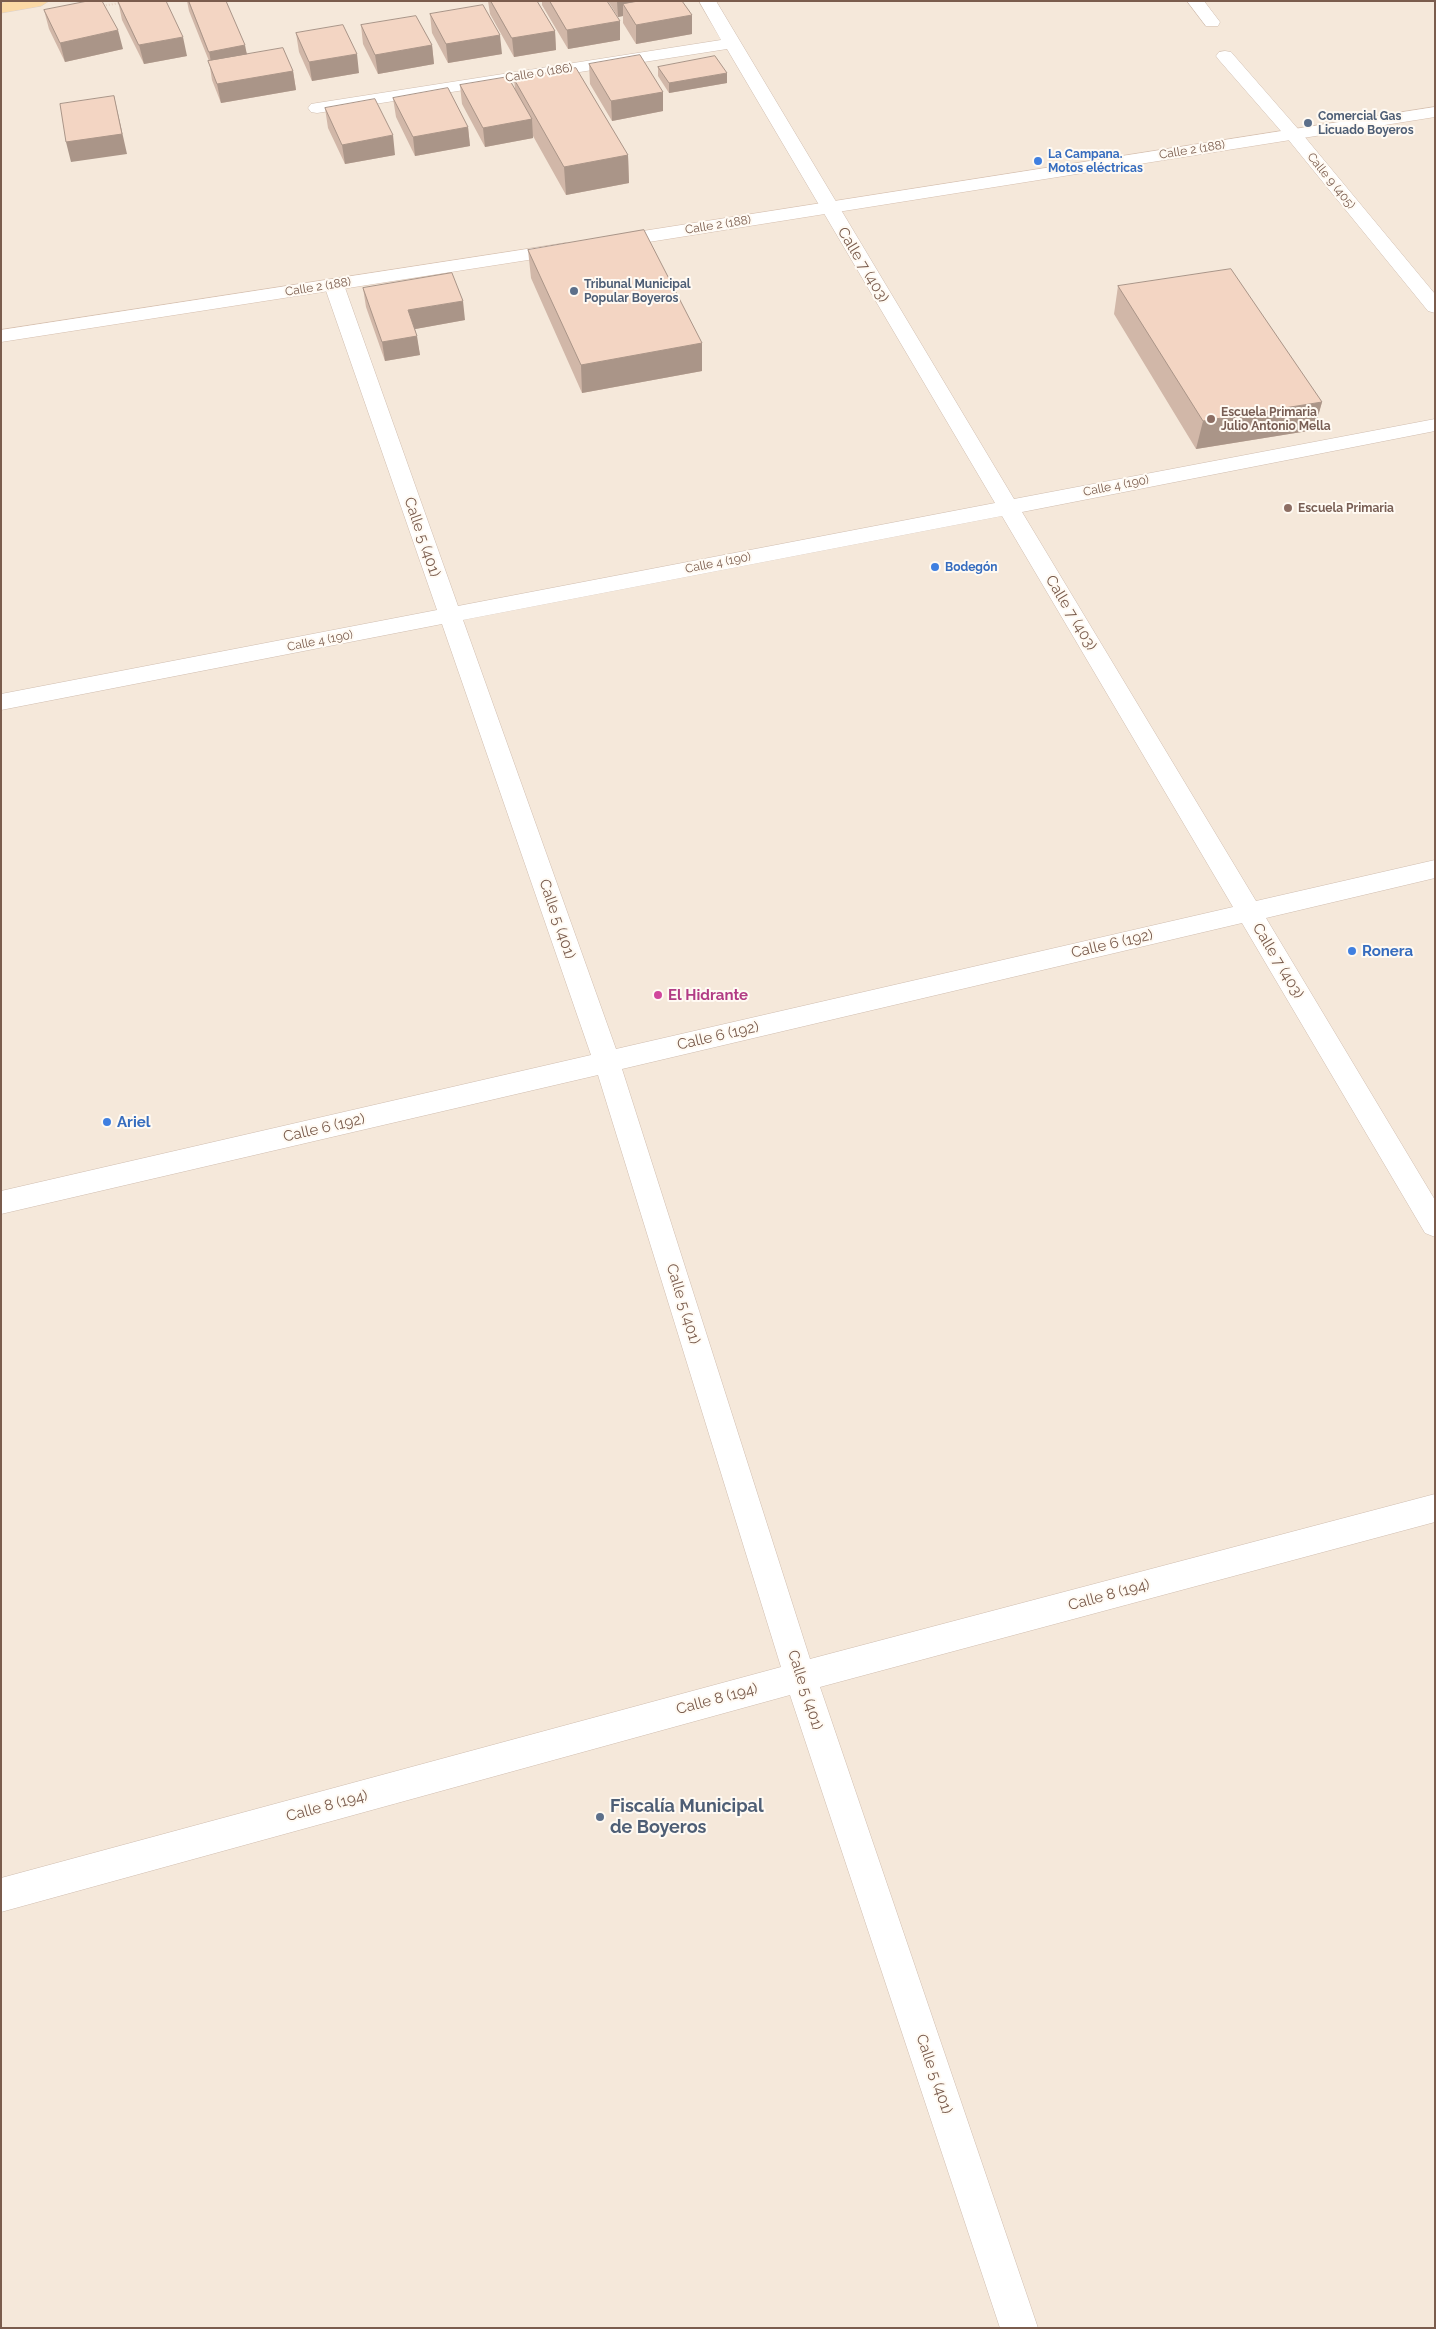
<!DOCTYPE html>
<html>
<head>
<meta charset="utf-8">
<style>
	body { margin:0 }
	#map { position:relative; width:1436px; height:2329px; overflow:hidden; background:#fdf6ec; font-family:Raleway,sans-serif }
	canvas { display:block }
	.frame { position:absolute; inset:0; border:2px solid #7a5c4d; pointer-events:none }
</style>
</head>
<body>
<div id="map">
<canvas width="1436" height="2329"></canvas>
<div class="frame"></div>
</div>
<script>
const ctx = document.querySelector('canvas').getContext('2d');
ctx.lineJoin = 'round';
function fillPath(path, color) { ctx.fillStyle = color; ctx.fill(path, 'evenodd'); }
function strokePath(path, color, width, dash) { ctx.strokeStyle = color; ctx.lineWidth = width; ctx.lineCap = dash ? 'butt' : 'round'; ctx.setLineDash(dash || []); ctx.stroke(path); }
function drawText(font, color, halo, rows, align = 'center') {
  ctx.font = font + ' Raleway,sans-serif'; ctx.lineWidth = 4; ctx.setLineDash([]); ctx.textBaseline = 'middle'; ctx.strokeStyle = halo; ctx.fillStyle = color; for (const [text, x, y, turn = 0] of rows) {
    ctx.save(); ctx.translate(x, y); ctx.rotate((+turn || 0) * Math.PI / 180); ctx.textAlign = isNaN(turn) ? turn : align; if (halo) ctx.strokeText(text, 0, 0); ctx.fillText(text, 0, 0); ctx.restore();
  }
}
fillPath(new Path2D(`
	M1,1H1435V2328H1Z`), '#f5e8da');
const lane = new Path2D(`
	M1225,51L1231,52L1299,130L1302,134L1299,138H1287L1219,60L1216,56L1219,52Z`);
const street = new Path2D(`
	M699,1H716L1014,499L1435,419V431L1022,512L1256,901L1435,860V878L1266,918L1435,1200V1237L1425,1233L1242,923L622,1069L810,1659L1435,1494V1522L820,1687L1038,2328H1000L790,1695L1,1912V1878L781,1667L598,1075L1,1214V1191L591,1055L442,624L1,710V694L437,610L324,285L327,281H341L344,285L458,606L995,503L727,49L317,113L311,112L308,108L311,104L317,103L721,40ZM1002,516L1233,907L616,1049L463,620Z
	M1187,1H1204L1220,22L1218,26H1206Z
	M1293,129L1299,130L1435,294V313L1428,311L1287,138L1284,134L1287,130Z`);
const secondary = new Path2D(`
	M1435,107V117L611,248L604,246L602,242L604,238L611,236Z
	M566,243L573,245L576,249L573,253L1,342V330Z`);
const primary = new Path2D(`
	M11,1H49L41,6L1,13V3Z`);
strokePath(lane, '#d1beb0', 1);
strokePath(street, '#d1beb0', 1);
strokePath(secondary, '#d6c0b0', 1);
strokePath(primary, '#dad1cd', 1);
strokePath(new Path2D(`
	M100,6L121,3`), '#d9b8a5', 2, [0.5, 2.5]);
fillPath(lane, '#fff');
fillPath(street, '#fff');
fillPath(secondary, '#fff');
fillPath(primary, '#fbd9a5');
fillPath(new Path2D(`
	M118,1L187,56L144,64L122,20Z
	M187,1H226L247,54L293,71L296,90L221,103L212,80L209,61L189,11Z
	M488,1H537L555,31L556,50L514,57L490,14Z
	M542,1H607L620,40L568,49L542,5Z
	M608,1H682L692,34L636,44L623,23V16L618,17Z
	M44,10L123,49L65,62L49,29Z
	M430,14L502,54L448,63L432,33Z
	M361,25L432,45L434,64L378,74L363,44Z
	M296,33L359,73L312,81L299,52Z
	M589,64L663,92V111L612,121L590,84Z
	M658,67L727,83L669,93L658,76Z
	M514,79L628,155L629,183L566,195L533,136V138L485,147L462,104L460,85L515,89Z
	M393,98L468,127L470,146L415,156L396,117Z
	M325,108L395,155L345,164L328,128Z
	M528,250L702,343V371L582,393L531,278Z
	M1118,286L1322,402L1314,430L1196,449L1114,314Z
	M363,288L465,320L415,329L420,355L385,361L366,307Z`), '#d1b7a8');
fillPath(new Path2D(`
	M617,1H678L623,4V16L618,17Z
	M692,15V34L636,44V25Z
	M620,21V40L568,49L567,30Z
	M118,30L123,49L65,62L60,43Z
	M555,31L556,50L514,57L512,38Z
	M500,35L502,54L448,63L446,44Z
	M183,37L187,56L144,64L139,45Z
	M245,45L249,65L213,71L209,52Z
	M432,45L434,64L378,74L375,55Z
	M357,54L359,73L312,81L309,62Z
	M293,71L296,90L221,103L217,84Z
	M727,73V83L669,93V83Z
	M663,92V111L612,121L611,101Z
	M114,96L127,154L71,162L66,142Z
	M532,119L533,138L485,147L483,128Z
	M468,127L470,146L415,156L413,137Z
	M393,135L395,155L345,164L342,145Z
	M628,155L629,183L566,195L564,167Z
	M463,301L465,320L410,330L408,310Z
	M417,336L420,355L385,361L382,342Z
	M702,343V371L582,393L581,365Z
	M1322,402L1314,430L1196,449L1203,421Z`), '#aa9588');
const building = new Path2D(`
	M88,1H102L118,30L60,43L44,10Z
	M118,1H166L183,37L139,45Z
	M189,1H226L245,45L209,52Z
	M491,1H537L555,31L512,38Z
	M550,1H607L620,21L567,30Z
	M639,1H682L692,15L636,25L623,4Z
	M483,5L500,35L446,44L430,14Z
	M416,16L432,45L375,55L361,25Z
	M343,25L357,54L309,62L296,33Z
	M283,48L293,71L217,84L208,61Z
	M640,55L663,92L611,101L589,64Z
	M715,56L727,73L669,83L658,67Z
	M576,68L628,155L564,167L514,79Z
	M508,77L532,119L483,128L460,85Z
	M448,88L468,127L413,137L393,98Z
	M114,96L122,134L66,142L60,104Z
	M375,99L393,135L342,145L325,108Z
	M644,230L702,343L581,365L528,250Z
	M1231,269L1322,402L1203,421L1118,286Z
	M452,273L463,301L408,310L417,336L382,342L363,288Z`);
fillPath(building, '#f3d5c3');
strokePath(building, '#aa9588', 1);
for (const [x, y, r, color] of [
	[1308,123,5,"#5c6f8a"],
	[1038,161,5,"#3f7fe0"],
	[574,291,5,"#5c6f8a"],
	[1211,419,5,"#8d6e63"],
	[1288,508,5,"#8d6e63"],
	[935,567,5,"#3f7fe0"],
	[1352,951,5,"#3f7fe0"],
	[658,995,5,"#d1479c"],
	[107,1122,5,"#3f7fe0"],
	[600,1817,5,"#5c6f8a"]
]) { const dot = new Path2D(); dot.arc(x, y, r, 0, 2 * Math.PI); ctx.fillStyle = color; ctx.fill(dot); strokePath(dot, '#fffaf3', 2); }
drawText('12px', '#7a5c4d', '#fffaf3', [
	["Calle 0 (186)",539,73,-9],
	["Calle 2 (188)",1192,150,-9],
	["Calle 9 (405)",1331,181,51],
	["Calle 2 (188)",718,225,-9],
	["Calle 2 (188)",318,287,-9],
	["Calle 4 (190)",1116,486,-11],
	["Calle 4 (190)",718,563,-11],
	["Calle 4 (190)",320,641,-11]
]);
drawText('bold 12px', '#4e5e75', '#fffaf3', [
	["Comercial Gas",1318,116],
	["Licuado Boyeros",1318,130],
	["Tribunal Municipal",584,284],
	["Popular Boyeros",584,298]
], 'left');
drawText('bold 12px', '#366cbe', '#fffaf3', [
	["La Campana.",1048,154],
	["Motos eléctricas",1048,168],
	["Bodegón",945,567]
], 'left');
drawText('bold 12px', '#785e54', '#fffaf3', [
	["Escuela Primaria",1221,412],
	["Julio Antonio Mella",1221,426],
	["Escuela Primaria",1298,508]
], 'left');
drawText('15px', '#7a5c4d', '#fffaf3', [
	["Calle 7 (403)",863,265,59],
	["Calle 5 (401)",422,537,71],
	["Calle 7 (403)",1071,613,59],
	["Calle 5 (401)",557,919,71],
	["Calle 6 (192)",1112,944,-13],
	["Calle 7 (403)",1278,961,59],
	["Calle 6 (192)",718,1036,-13],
	["Calle 6 (192)",324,1128,-13],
	["Calle 5 (401)",683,1304,73],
	["Calle 8 (194)",1109,1595,-15],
	["Calle 5 (401)",805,1690,72],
	["Calle 8 (194)",717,1699,-15],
	["Calle 8 (194)",327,1806,-15],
	["Calle 5 (401)",934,2074,71]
]);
drawText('bold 15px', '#366cbe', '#fffaf3', [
	["Ronera",1362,951],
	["Ariel",117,1122]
], 'left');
drawText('bold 15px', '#b23c85', '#fffaf3', [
	["El Hidrante",668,995]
], 'left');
drawText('bold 18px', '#4e5e75', '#fffaf3', [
	["Fiscalía Municipal",610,1807],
	["de Boyeros",610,1828]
], 'left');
</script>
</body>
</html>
